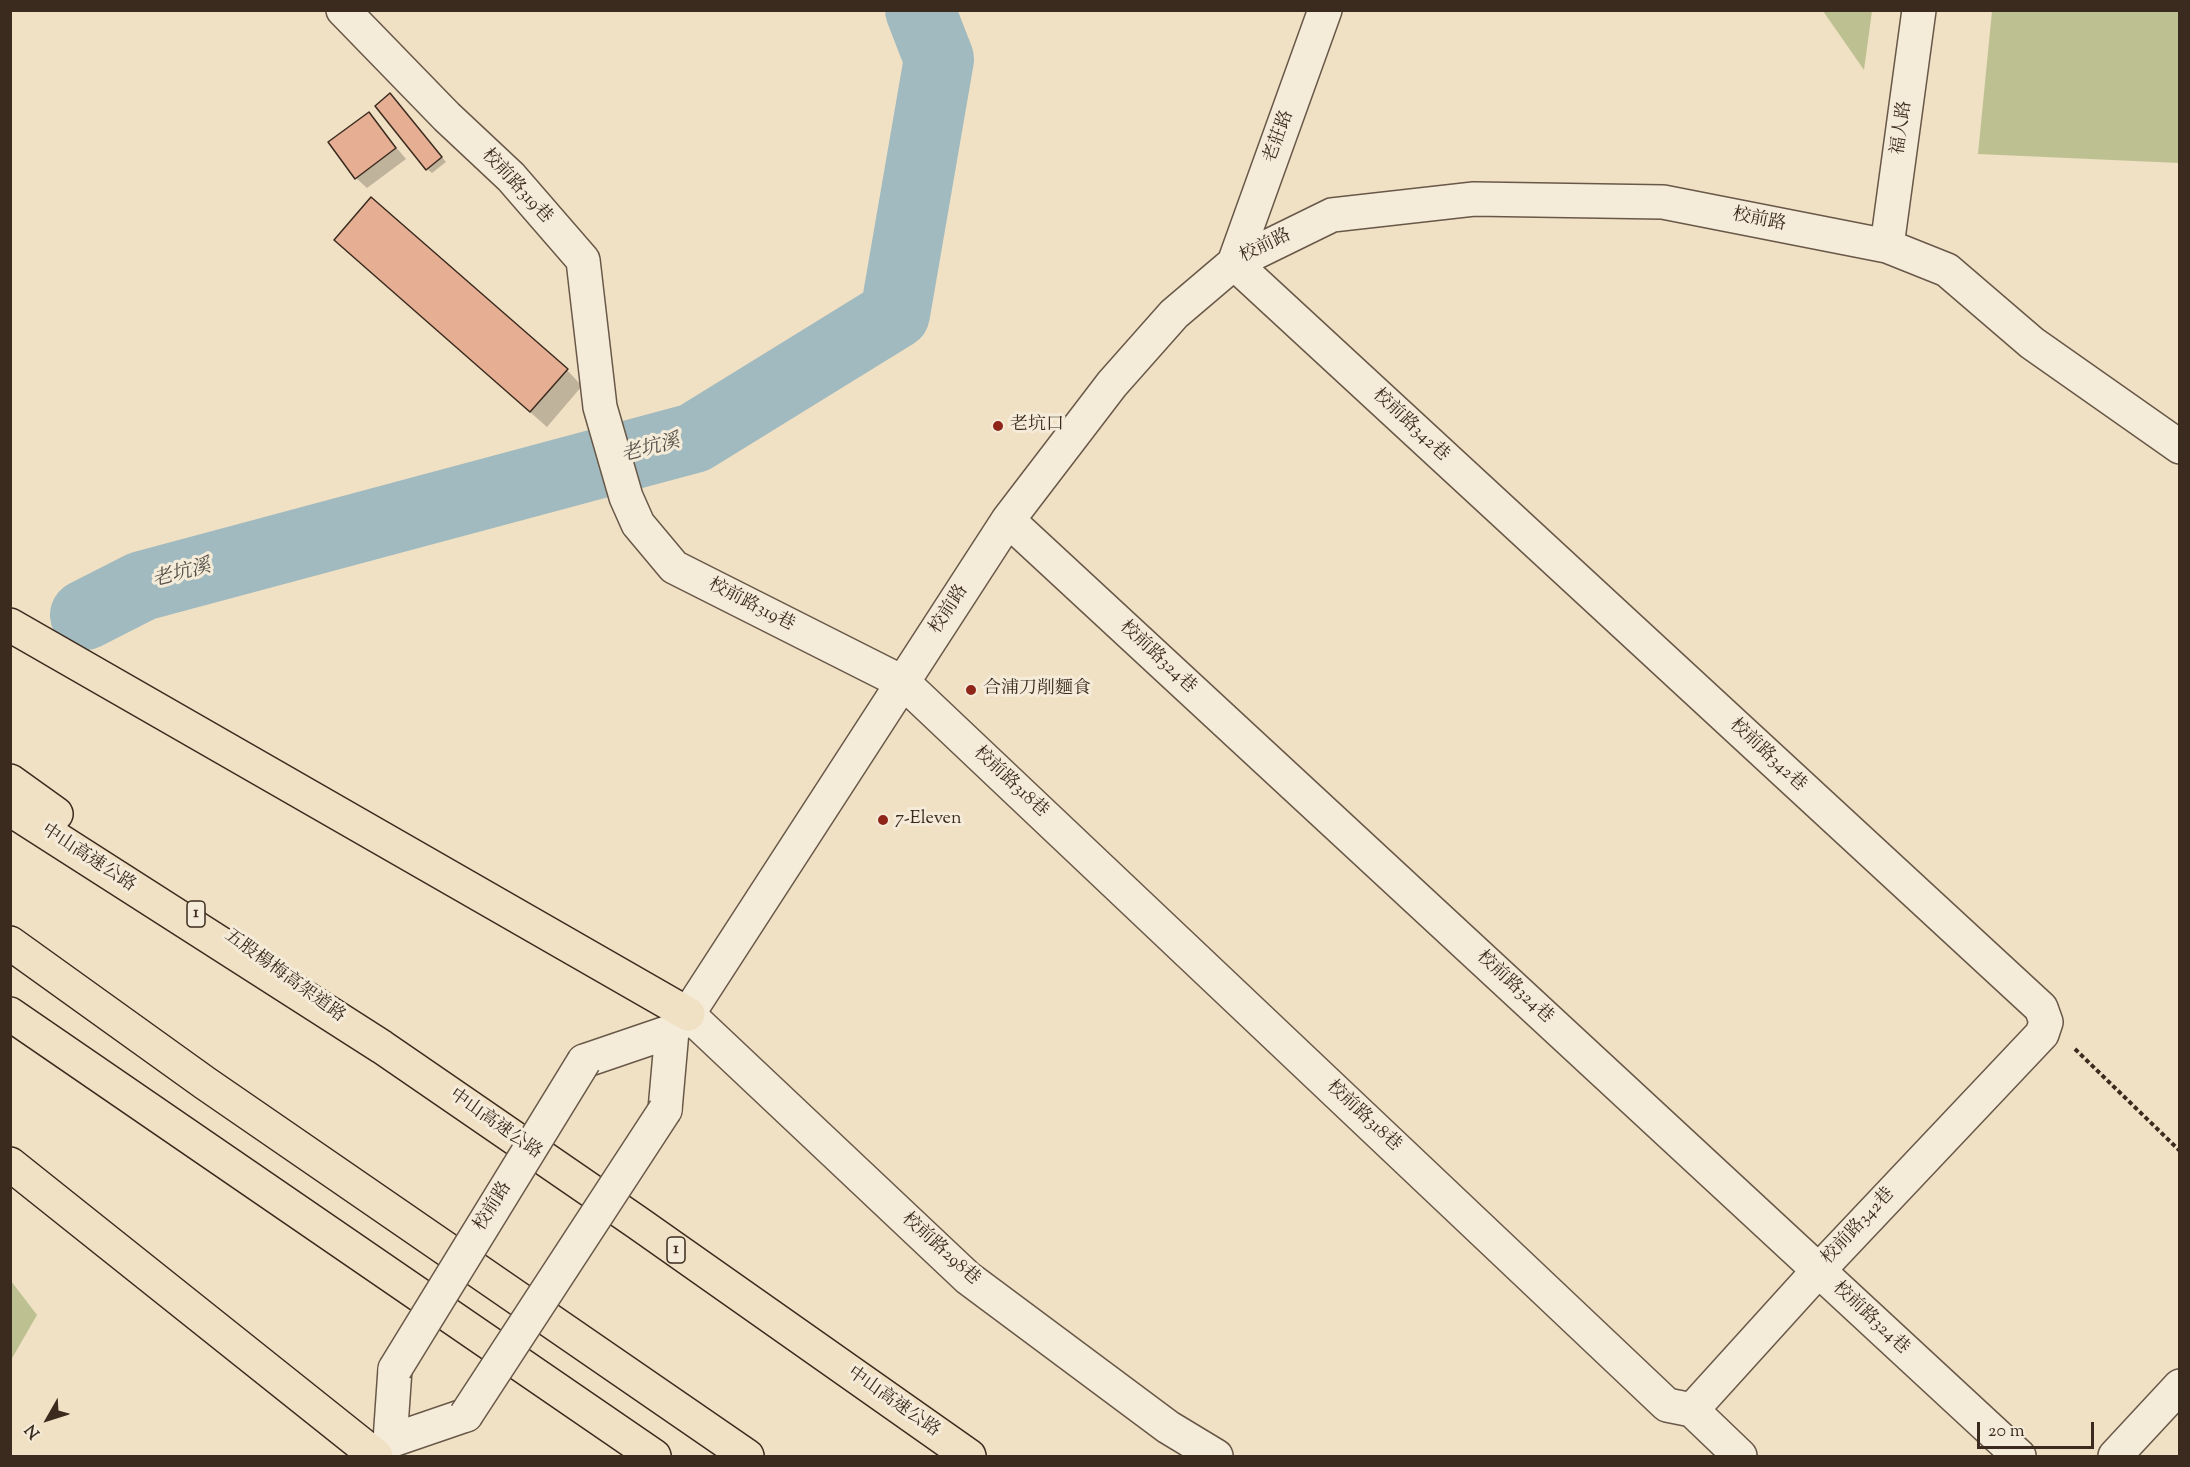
<!DOCTYPE html>
<html>
<head>
<meta charset="utf-8">
<style>
	body { margin:0 }
	#map { position:relative; width:2190px; height:1467px; overflow:hidden; background:#f0e0c4; font-family:"Sorts Mill Goudy",serif }
	canvas { display:block }
	.frame { position:absolute; inset:0; border:12px solid #3b2b1f; pointer-events:none }
	.north { position:absolute; left:18px; top:1389px; width:60px; height:60px; -webkit-text-stroke:4px #f5ebd9; paint-order:stroke; rotate:231deg; font-size:16px; font-weight:700; line-height:24px; text-align:center; color:#3b2b1f }
	.north::after { content:''; display:block; margin:auto; width:21px; height:27px; background:#3b2b1f; clip-path:polygon(50% 0,100% 100%,50% 72%,0 100%) }
	.scale { position:absolute; left:1977px; top:1422px; width:117px; height:27px; box-sizing:border-box; border:3px solid #3b2b1f; border-top:0; padding-left:8px; font-size:18px; line-height:21px; white-space:nowrap; color:#3b2b1f; -webkit-text-stroke:4px #f5ebd9; paint-order:stroke }
</style>
</head>
<body>
<div id="map">
<canvas width="2190" height="1467"></canvas>
<div class="frame"></div>
<div class="north">N</div>
<div class="scale">20 m</div>
</div>
<script>
const ctx = document.querySelector('canvas').getContext('2d');
ctx.lineJoin = 'round';
function fillPath(path, color) { ctx.fillStyle = color; ctx.fill(path, 'evenodd'); }
function strokePath(path, color, width, dash) { ctx.strokeStyle = color; ctx.lineWidth = width; ctx.lineCap = dash ? 'butt' : 'round'; ctx.setLineDash(dash || []); ctx.stroke(path); }
function drawText(font, color, halo, rows, align = 'center') {
  ctx.font = font + ' "Sorts Mill Goudy","Noto Serif TC",serif'; ctx.lineWidth = 6; ctx.setLineDash([]); ctx.textBaseline = 'middle'; ctx.strokeStyle = halo; ctx.fillStyle = color; for (const [text, x, y, turn = 0] of rows) {
    ctx.save(); ctx.translate(x, y); ctx.rotate((+turn || 0) * Math.PI / 180); ctx.textAlign = isNaN(turn) ? turn : align; if (halo) ctx.strokeText(text, 0, 0); ctx.fillText(text, 0, 0); ctx.restore();
  }
}
fillPath(new Path2D(`
	M1823,11H1872L1864,70Z
	M1992,11H2179V163L1978,154Z
	M11,1281L37,1315L11,1360L10,1281Z`), '#bdc191');
fillPath(new Path2D(`
	M395,100L446,162L432,173L427,169Z
	M368,114L406,159L367,188L356,178Z
	M352,255L567,370L582,386L547,427Z`), '#0003');
strokePath(new Path2D(`
	M85,615L142,586L694,438L895,314L939,59L920,10`), '#a0babf', 70);
const building = new Path2D(`
	M390,93L442,157L426,170L375,106Z
	M369,112L396,148L355,179L328,142Z
	M371,197L568,369L530,412L334,240Z`);
fillPath(building, '#e6af94');
strokePath(building, '#3b2b1f', 1.5);
const minor = new Path2D(`
	M343,10L447,117L511,177L583,260L600,407L626,497L638,524L674,567L904,683L1667,1405L1692,1410L1818,1271L2042,1034L2046,1022L2041,1008L1234,263
	M1887,246L1919,10
	M1234,263L1325,10
	M1008,520L2019,1456
	M688,1014L968,1278L1168,1427L1216,1456
	M584,1061L672,1031L688,1014L1008,520L1112,384L1174,314L1234,263L1332,215L1474,199L1663,202L1887,246L1947,270L2032,343L2180,447
	M665,1110L672,1031
	M1692,1410L1740,1456
	M390,1441L466,1415
	M379,1456L390,1441L395,1369
	M2115,1456L2180,1386`);
const highway = new Path2D(`
	M10,625L688,1014
	M10,781L56,814
	M10,809L382,1047L638,1223L969,1456
	M10,943L205,1083L747,1456
	M10,1014L654,1456
	M10,1164L376,1456`);
strokePath(minor, '#685848', 36);
strokePath(highway, '#3b2b1f', 36);
strokePath(new Path2D(`
	M2075,1049L2180,1151`), '#3b2b1f', 4, [4.5, 3]);
strokePath(minor, '#f5ebd9', 33);
strokePath(highway, '#f0e0c4', 33);
const minorBridge = new Path2D(`
	M395,1369L584,1061
	M466,1415L665,1110`);
strokePath(minorBridge, '#685848', 36, []);
strokePath(minorBridge, '#f5ebd9', 33);
for (const [x, y, r, color] of [
	[998,426,6,"#8f2418"],
	[971,690,6,"#8f2418"],
	[883,820,6,"#8f2418"]
]) { const dot = new Path2D(); dot.arc(x, y, r, 0, 2 * Math.PI); ctx.fillStyle = color; ctx.fill(dot); strokePath(dot, '#f5ebd9', 2); }
for (const [x, y, w] of [
	[196,914,18],
	[676,1250,18]
]) { const box = new Path2D(); box.roundRect(x - w / 2, y - 13, w, 26, 4.5); ctx.fillStyle = '#f5ebd9'; ctx.fill(box); strokePath(box, '#3b2b1f', 1.5); }
drawText('bold 16px', '#3b2b1f', null, [
	["1",196,914],
	["1",676,1250]
]);
drawText('18px', '#3b2b1f', '#f5ebd9', [
	["福人路",1903,128,-82],
	["老莊路",1280,137,-70],
	["校前路319巷",516,187,47],
	["校前路",1759,221,11],
	["校前路",1266,247,-26],
	["校前路342巷",1410,426,43],
	["校前路319巷",751,606,27],
	["校前路",950,610,-57],
	["校前路324巷",1157,658,43],
	["校前路342巷",1767,756,43],
	["校前路318巷",1010,783,43],
	["中山高速公路",88,859,33],
	["五股楊梅高架道路",284,977,36],
	["校前路324巷",1514,988,43],
	["校前路318巷",1363,1117,43],
	["中山高速公路",495,1125,35],
	["校前路",494,1207,-58],
	["校前路342巷",1859,1227,-47],
	["校前路298巷",940,1250,42],
	["校前路324巷",1870,1319,43],
	["中山高速公路",893,1403,35]
]);
drawText('18px', '#3b2b1f', '#f5ebd9', [
	["老坑口",1010,426],
	["合浦刀削麵食",983,690],
	["7-Eleven",895,820]
], 'left');
drawText('italic 20px', '#544f47', '#f5ebd9', [
	["老坑溪",651,450,-15],
	["老坑溪",182,575,-15]
]);
</script>
</body>
</html>
